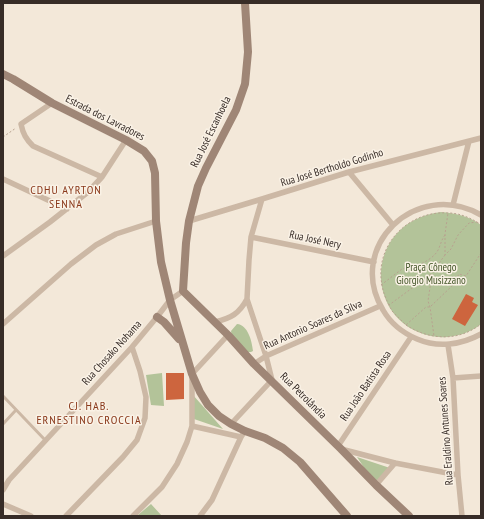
<!DOCTYPE html>
<html>
<head>
<meta charset="utf-8">
<style>
	body { margin:0 }
	#map { position:relative; width:484px; height:519px; overflow:hidden; background:#f3e8d9; font-family:"PT Sans Narrow",sans-serif }
	canvas { display:block }
	.frame { position:absolute; inset:0; border:4px solid #372c27; pointer-events:none }
</style>
</head>
<body>
<div id="map">
<canvas width="484" height="519"></canvas>
<div class="frame"></div>
</div>
<script>
const ctx = document.querySelector('canvas').getContext('2d');
ctx.lineJoin = 'round';
function fillPath(path, color) { ctx.fillStyle = color; ctx.fill(path, 'evenodd'); }
function strokePath(path, color, width, dash) { ctx.strokeStyle = color; ctx.lineWidth = width; ctx.lineCap = dash ? 'butt' : 'round'; ctx.setLineDash(dash || []); ctx.stroke(path); }
function drawText(font, color, halo, rows, align = 'center') {
  ctx.font = font + ' "PT Sans Narrow",sans-serif'; ctx.lineWidth = 3; ctx.setLineDash([]); ctx.textBaseline = 'middle'; ctx.strokeStyle = halo; ctx.fillStyle = color; for (const [text, x, y, turn = 0] of rows) {
    ctx.save(); ctx.translate(x, y); ctx.rotate((+turn || 0) * Math.PI / 180); ctx.textAlign = isNaN(turn) ? turn : align; if (halo) ctx.strokeText(text, 0, 0); ctx.fillText(text, 0, 0); ctx.restore();
  }
}
fillPath(new Path2D(`
	M441,212C455,213 469,216 481,225V324C469,334 453,338 438,337C363,329 360,222 441,212Z
	M237,324C248,325 252,341 253,351L251,352H245L232,336L231,331Z
	M162,373L164,406L151,405L146,375Z
	M193,395L223,429L194,419Z
	M357,457L390,468L375,484Z
	M151,504L162,516H137L138,515Z`), '#b3c399');
fillPath(new Path2D(`
	M466,294L474,298L472,302L478,305L465,326L452,319Z
	M166,373H184V399L166,400Z`), '#cd653e');
strokePath(new Path2D(`
	M3,137L16,128
	M477,222L481,225
	M445,235C442,239 441,243 439,248C436,256 427,261 419,265L418,272L419,283L432,273L445,255
	M432,274L428,301L430,307L434,336
	M424,281L430,285
	M419,283L389,305L392,311L406,325L426,307H430L452,286L459,274L466,276L481,253
	M381,285L402,269L418,265
	M389,305C386,299 383,292 382,285C374,245 409,210 448,213C459,213 468,217 477,222L469,223L458,235L451,249L445,255V234L448,213
	M406,325C429,340 458,342 481,324`), '#b7a28f', 1, [2, 2]);
strokePath(new Path2D(`
	M3,396L46,441
	M3,424L16,410`), '#ccb8a5', 3);
strokePath(new Path2D(`
	M52,103L21,124C23,134 26,139 33,146L102,177
	M349,172L393,225
	M3,179L67,209
	M453,205L469,141
	M481,215C416,178 345,247 383,310C391,324 403,333 417,339C438,348 461,345 481,334
	M189,221L262,199L349,172L481,138
	M251,237L374,262
	M3,256L50,222L88,192L102,177L126,140
	M215,322C231,318 239,314 247,299
	M3,324L71,264L96,245L116,234L156,221
	M448,345L453,378L458,475L462,516
	M254,364L266,356L380,306
	M453,378L481,376
	M231,424L272,380L266,356L247,299L249,260L251,237L262,199
	M192,426L241,437L243,434
	M338,446L411,337
	M341,449L395,463L458,475
	M376,485L395,463
	M3,490L9,480L132,347L157,317L170,300L183,291
	M3,504L31,516
	M66,516L123,457L137,440L145,418L146,397L140,371L132,347
	M133,516L162,487L177,464L187,442L192,426V374L228,335
	M200,516L212,500L241,437`), '#ccb8a5', 5.5);
strokePath(new Path2D(`
	M245,3L248,52L245,84L236,110L206,168L198,186L189,221L186,243L183,291L228,335L254,364L341,449L376,485L409,516
	M3,74L13,79L52,103L126,140L144,151L152,161L155,173L156,221L161,262L170,300L192,374L200,392L208,405L219,416L231,424L245,431L265,438L283,448L300,462L347,516
	M157,317L164,322L179,339`), '#9f8676', 8);
drawText('11px', '#372c27', '#faf2e6', [
	["Estrada dos Lavradores",105,118,27],
	["Rua José Escanhoela",211,132,-64],
	["Rua José Bertholdo Godinho",332,168,-17],
	["Rua José Nery",315,240,12],
	["Rua Antonio Soares da Silva",313,325,-24],
	["Rua Chosako Nohama",112,353,-48],
	["Rua João Batista Rosa",366,386,-56],
	["Rua Petrolândia",303,396,45],
	["Rua Eraldino Antunes Soares",446,431,-94]
]);
drawText('11px', '#445629', '#faf2e6', [
	["Praça Cônego",431,268],
	["Giorgio Musizzano",431,281]
]);
ctx.letterSpacing = '1px';
drawText('12px', '#8a391b', '#faf2e6', [
	["CDHU AYRTON",66,191],
	["SENNA",66,205],
	["CJ. HAB.",89,407],
	["ERNESTINO CROCCIA",89,421]
]);
ctx.letterSpacing = '0px';
</script>
</body>
</html>
